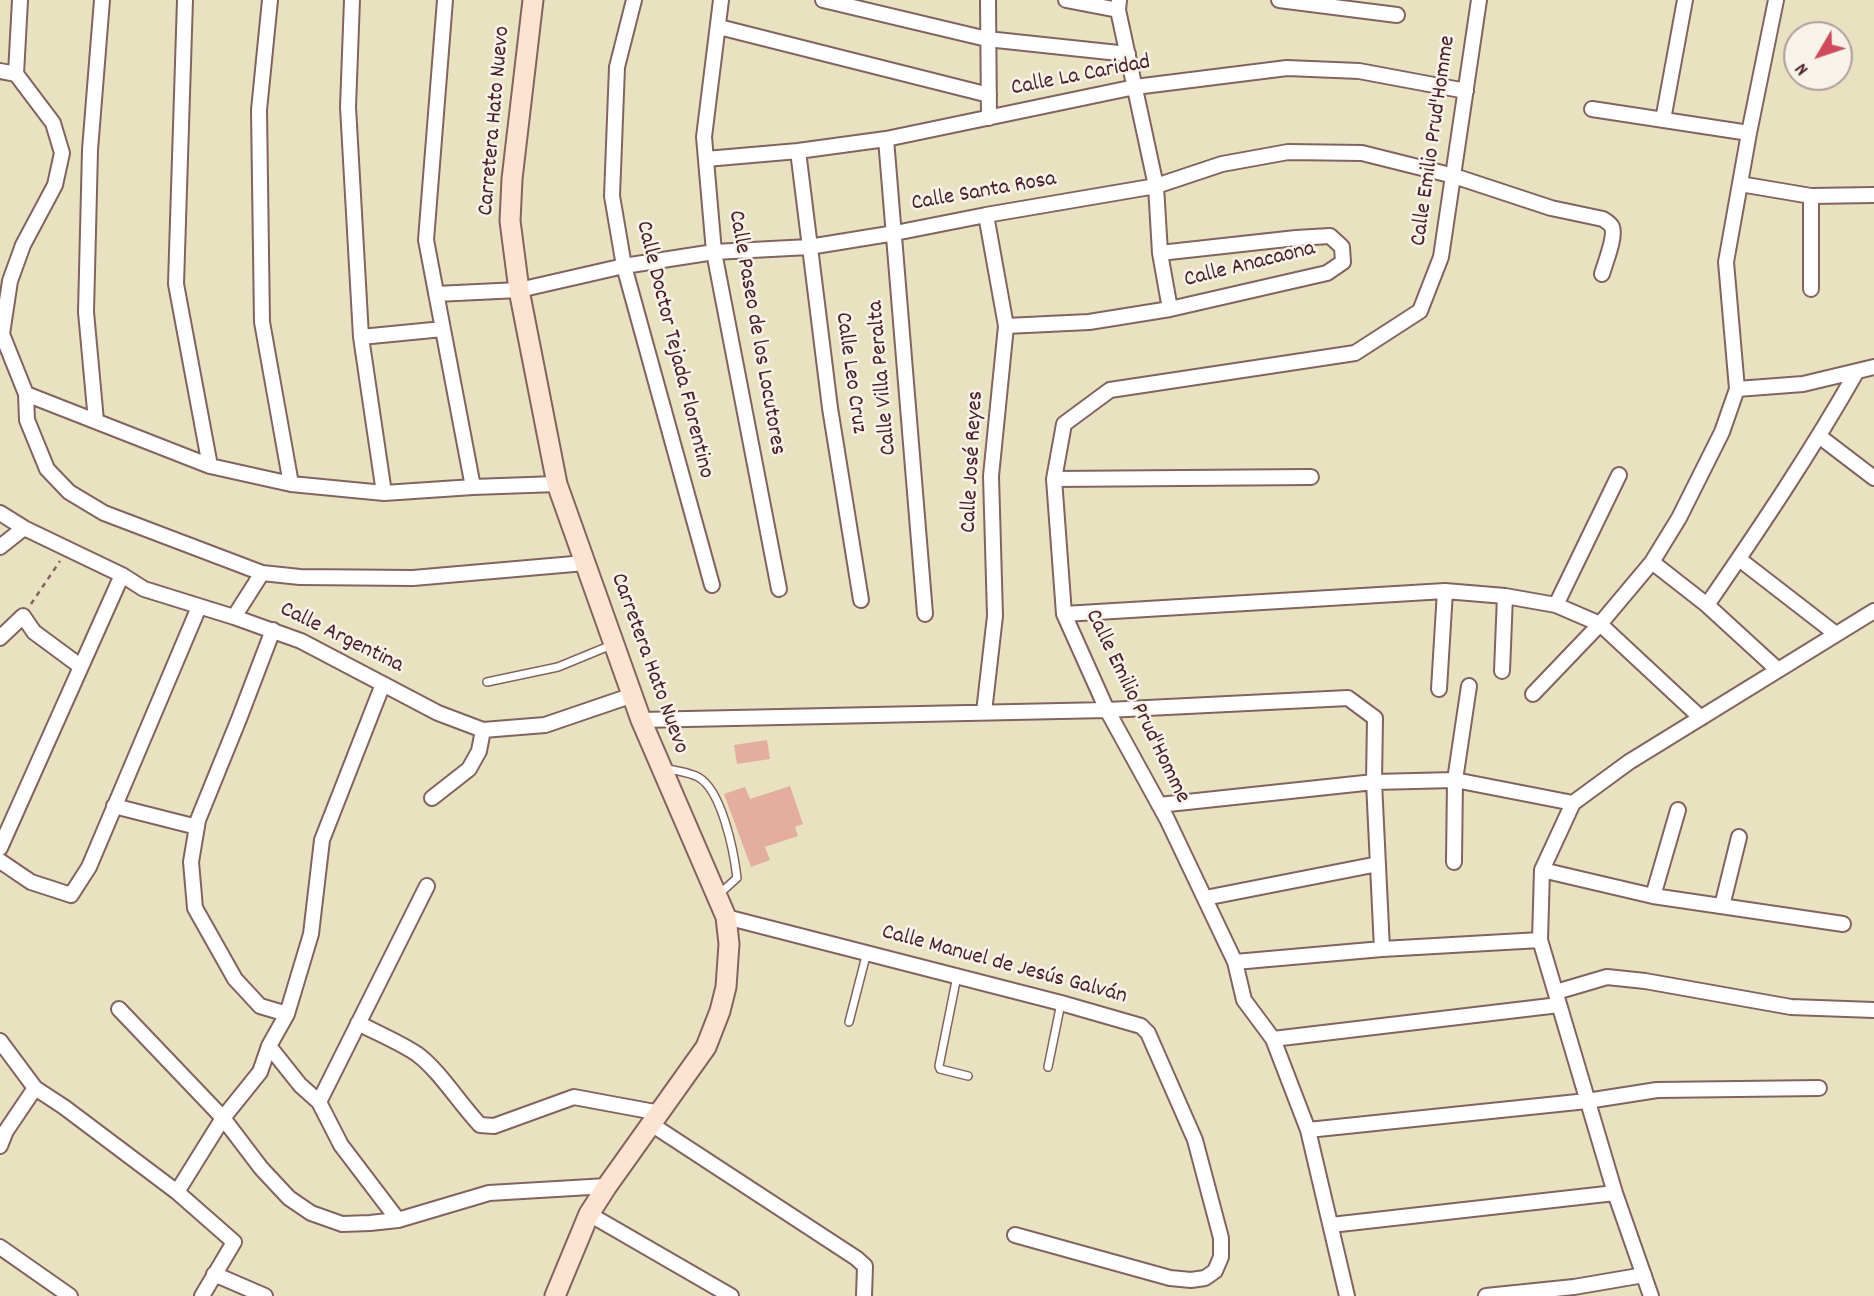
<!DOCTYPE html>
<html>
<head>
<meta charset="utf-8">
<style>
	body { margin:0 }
	#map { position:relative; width:1874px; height:1296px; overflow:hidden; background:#e9e2c0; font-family:Dekko,sans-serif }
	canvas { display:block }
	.north { position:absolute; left:1783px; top:21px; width:70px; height:70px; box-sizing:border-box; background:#f7f3e8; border:2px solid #b29e9c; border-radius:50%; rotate:231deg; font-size:19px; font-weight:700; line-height:28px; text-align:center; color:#4a1f2b }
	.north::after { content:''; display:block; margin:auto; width:24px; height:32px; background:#d1495b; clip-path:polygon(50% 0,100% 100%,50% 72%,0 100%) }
</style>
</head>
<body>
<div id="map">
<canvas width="1874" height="1296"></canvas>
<div class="north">N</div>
</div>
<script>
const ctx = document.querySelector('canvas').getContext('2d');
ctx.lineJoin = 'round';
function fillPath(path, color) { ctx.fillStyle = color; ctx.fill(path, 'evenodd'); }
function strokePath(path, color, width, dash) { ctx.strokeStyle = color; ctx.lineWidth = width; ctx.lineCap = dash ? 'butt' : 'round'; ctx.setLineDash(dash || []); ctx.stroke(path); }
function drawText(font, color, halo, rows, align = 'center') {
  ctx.font = font + ' Dekko,sans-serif'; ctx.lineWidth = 5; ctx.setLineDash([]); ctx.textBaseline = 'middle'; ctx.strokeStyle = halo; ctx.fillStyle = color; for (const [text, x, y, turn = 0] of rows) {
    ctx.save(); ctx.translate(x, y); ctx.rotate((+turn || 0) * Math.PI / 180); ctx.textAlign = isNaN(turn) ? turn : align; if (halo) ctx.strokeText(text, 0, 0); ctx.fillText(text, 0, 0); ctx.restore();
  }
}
fillPath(new Path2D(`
	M767,740L770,759L737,764L734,745Z
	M790,786L803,824L795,827L798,836L765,847L770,860L751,867L724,794L745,787L750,799Z`), '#e3aea0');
const service = new Path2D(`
	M487,682L558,667L614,644
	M666,768C675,771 689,772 698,777C722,790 734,852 737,878L718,895
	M957,976L939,1066L940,1069L968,1076
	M849,1022L867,952
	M1048,1067L1061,1003`);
const minor = new Path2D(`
	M20,0L16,74L53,123L62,153L55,185L23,245L10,281L2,334L26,394L210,466L291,484L384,493L473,487L557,484
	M185,0L176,284L210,466
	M270,0L259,110L262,322L291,484
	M352,0L348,107L361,337L384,493
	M445,0L426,240L473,487
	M634,0L617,67L612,196L624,266L712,585
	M721,0L704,137L714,252L779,589
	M823,0L987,39L1128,54
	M988,0L989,118
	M1066,0L1118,10
	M1119,0L1118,10L1156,186L1160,253L1170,309
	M1279,0L1397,15
	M719,27L989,95
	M0,71L16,74
	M1592,109L1749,133
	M1663,120L1685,0
	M886,139L925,614
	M798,151L830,408L861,600
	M706,159L798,151L886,139L1135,87L1287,68L1359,71L1466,91
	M1740,184L1811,196L1874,195
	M1811,196V289
	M436,294L519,290L624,266L714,252L809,247L895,233L986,215L1156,186L1222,164L1288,152L1362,153L1454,176L1551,208L1603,219C1607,222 1610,223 1612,227C1616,237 1605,263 1602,274
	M1006,326L1089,322L1170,309L1327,273L1343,262L1342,247L1330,236L1296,238L1160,253
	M361,337L443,329
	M1737,389L1803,384L1874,367
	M26,394L27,420L47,469L69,492L104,513L262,573
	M96,421L86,312L90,150L102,0
	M1819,436L1874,478
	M1054,479L1311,477
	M0,513L24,528L122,575L144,589L234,617L301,641L438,713L483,730L545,725L633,695
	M0,547L24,528
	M1739,559L1836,634
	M1652,562L1707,605L1778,670
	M1556,605L1619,475
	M1707,605C1760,528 1811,452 1857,371
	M1064,614L1445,591L1505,596L1556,605L1600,624L1701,718
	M234,617L262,573L300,577L413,578L585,563
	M273,630L239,719L198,820L191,862L195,908L235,979L260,1006L287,1014
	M0,638L23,616L34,632L80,666
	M1502,671L1505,596
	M1439,689L1445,591
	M1533,694L1600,624L1652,562L1679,518L1722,432L1737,389L1726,262L1749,133L1776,0
	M984,712L995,616L991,476L1006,326L986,215
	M641,720L1107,710L1348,698L1375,718L1374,782L1382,949
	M432,798L469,769L479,751L483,730
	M1159,805L1374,782L1455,780L1573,803
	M114,806L197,827
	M0,848L122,575
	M0,861L31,882L71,895L89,867L199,607
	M1454,862L1455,780L1469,686
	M1542,870L1653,896L1843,924
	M1653,896L1678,810
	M1205,898L1378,864
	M1722,906L1739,837
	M726,917L1061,1003L1141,1026L1148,1033L1195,1140L1221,1238V1257L1215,1271L1205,1278L1191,1280L1170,1278L1015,1235
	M1235,962L1382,949L1540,940
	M1556,992L1607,977L1645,981L1791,1007L1874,1010
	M119,1009L223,1118L261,1168L289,1198L311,1213L342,1224L370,1223L398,1220L489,1193L607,1186
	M358,1023C377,1033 399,1042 417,1054C439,1070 460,1104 480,1125L494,1126L574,1097L660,1113
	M1273,1039L1559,1005
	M0,1041L35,1088L64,1107L177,1192L234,1242L202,1296
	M269,1046L300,1085L319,1102L341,1145L398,1220
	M319,1102L427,886
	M651,1124L856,1258L865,1266L864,1296
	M1308,1130L1587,1101L1657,1090L1819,1088
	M0,1146L6,1131L35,1088
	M177,1192L223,1118L260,1072L269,1046L287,1014L311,934L322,840L383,684
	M589,1214L731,1296
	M1331,1225L1615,1193
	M0,1247L70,1296
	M214,1274L265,1296
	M1347,1296L1308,1130L1273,1039L1244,1000L1235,962L1167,819L1107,710L1064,614L1054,479L1064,424L1110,390L1355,353L1420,311L1441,257L1479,0
	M1486,1296L1574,1287L1644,1275
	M1651,1296L1615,1193L1540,940L1542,870L1573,803L1629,762L1874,611`);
const secondary = new Path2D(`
	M533,0L512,179L510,221L519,290L557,484L641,720L726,917L729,944L726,987L720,1011L706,1047L607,1186L589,1214L555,1296`);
strokePath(service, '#82635f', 10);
strokePath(minor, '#82635f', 18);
strokePath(secondary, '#82635f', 23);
strokePath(new Path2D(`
	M31,604L60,561`), '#82635f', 2.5, [5, 5]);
strokePath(service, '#fff', 7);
strokePath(minor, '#fff', 14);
strokePath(secondary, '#fde4d1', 19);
drawText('23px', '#4a1f2b', '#f7f3e8', [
	["Calle La Caridad",1081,77,-11],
	["Carretera Hato Nuevo",496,121,-85],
	["Calle Emilio Prud'Homme",1435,141,-82],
	["Calle Santa Rosa",984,193,-10],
	["Calle Anacaona",1250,266,-14],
	["Calle Paseo de los Locutores",755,333,80],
	["Calle Doctor Tejada Florentino",673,350,76],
	["Calle Leo Cruz",849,373,82],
	["Calle Villa Peralta",884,378,-95],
	["Calle José Reyes",974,462,-87],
	["Calle Argentina",341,639,26],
	["Carretera Hato Nuevo",648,664,70],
	["Calle Emilio Prud'Homme",1136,707,64],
	["Calle Manuel de Jesús Galván",1004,966,15]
]);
</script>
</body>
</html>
